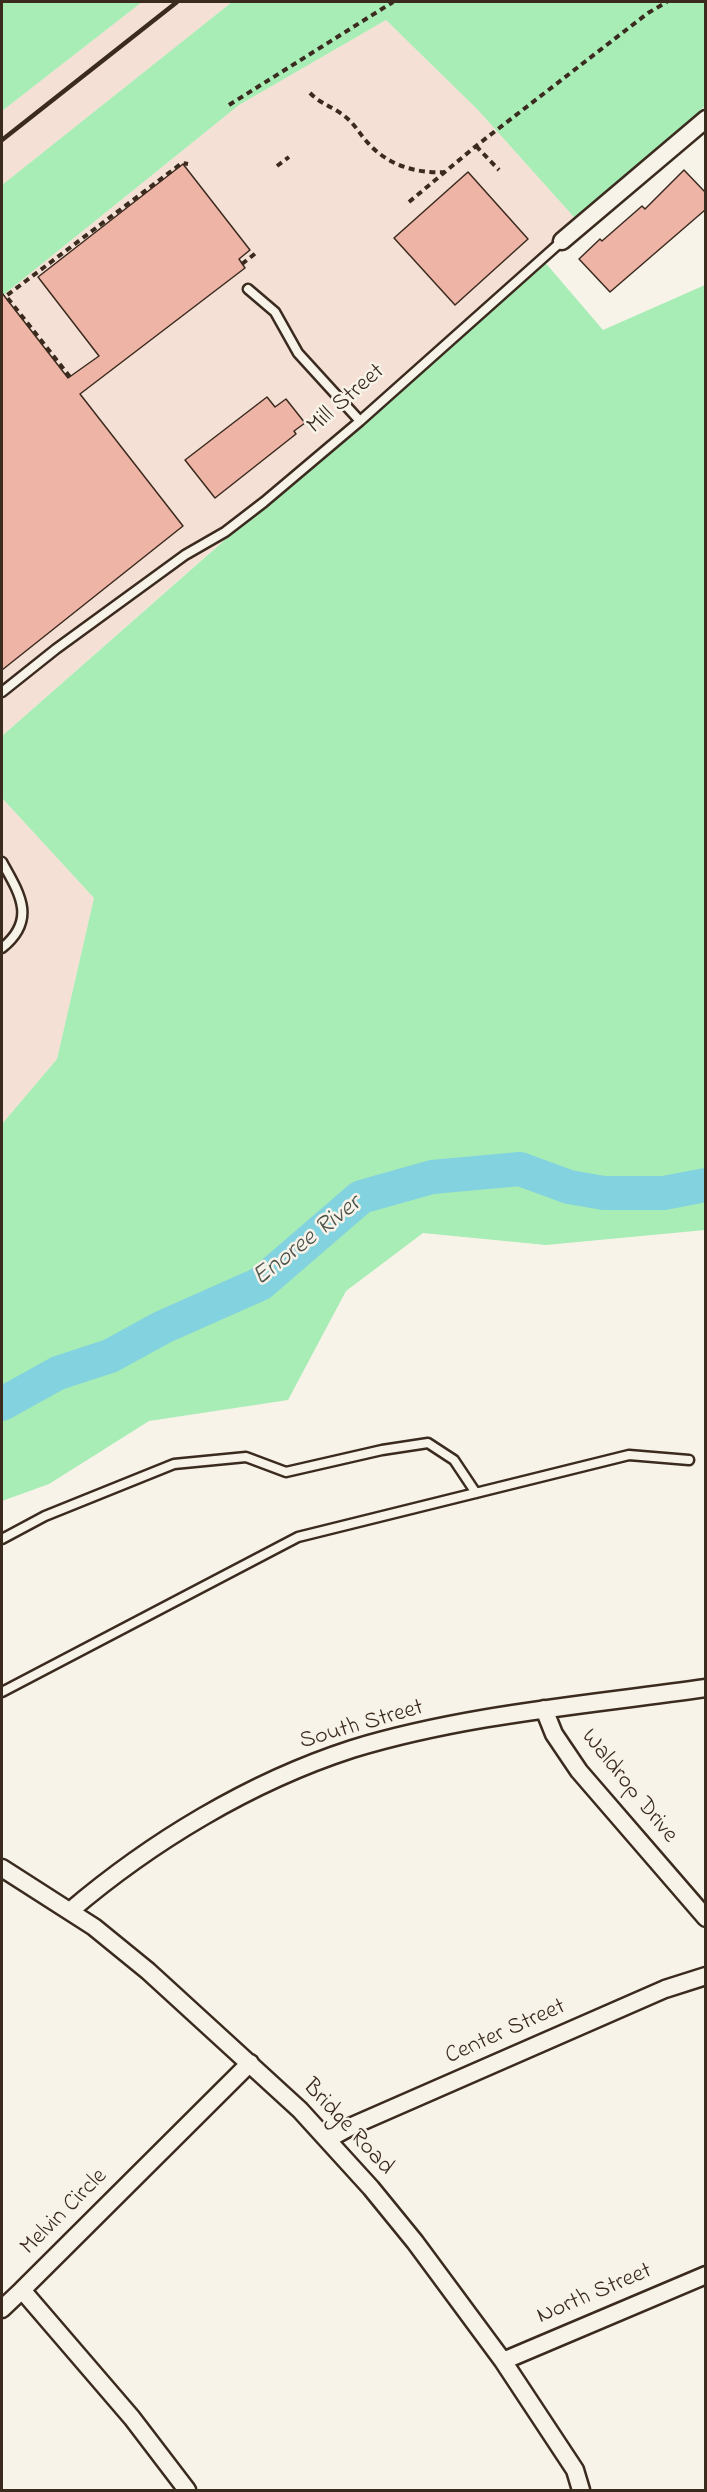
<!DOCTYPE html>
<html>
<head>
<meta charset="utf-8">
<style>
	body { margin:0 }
	#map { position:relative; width:707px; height:2492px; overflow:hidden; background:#f7f3e8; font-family:"Indie Flower",sans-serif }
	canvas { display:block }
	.frame { position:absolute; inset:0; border:3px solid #3b2a1e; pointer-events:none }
</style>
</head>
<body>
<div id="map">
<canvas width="707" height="2492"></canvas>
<div class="frame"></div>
</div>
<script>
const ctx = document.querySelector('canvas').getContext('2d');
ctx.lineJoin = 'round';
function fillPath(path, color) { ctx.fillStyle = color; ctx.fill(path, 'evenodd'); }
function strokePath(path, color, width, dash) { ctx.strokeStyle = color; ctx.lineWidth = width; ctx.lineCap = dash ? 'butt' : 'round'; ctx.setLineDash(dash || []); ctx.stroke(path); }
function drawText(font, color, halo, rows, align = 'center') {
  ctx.font = font + ' "Indie Flower",sans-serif'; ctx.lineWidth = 5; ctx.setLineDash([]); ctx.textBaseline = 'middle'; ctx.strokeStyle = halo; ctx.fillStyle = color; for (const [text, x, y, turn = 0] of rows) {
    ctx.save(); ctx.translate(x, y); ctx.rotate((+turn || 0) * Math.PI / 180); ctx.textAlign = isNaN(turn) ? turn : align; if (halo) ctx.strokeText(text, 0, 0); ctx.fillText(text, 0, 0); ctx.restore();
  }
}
fillPath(new Path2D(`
	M142,2H232L2,185V111Z
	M386,20L478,110L581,225L2,736V296L239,105Z
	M2,798L94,898L57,1059L2,1124Z`), '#f4e0d4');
fillPath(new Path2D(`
	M2,2H142L2,111Z
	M232,2H705V106L581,225L478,110L386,20L239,105L2,296V185Z
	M543,260L603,330L705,285V1230L546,1245L423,1233L346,1291L288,1400L149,1421L49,1484L2,1501V1124L57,1059L94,898L2,798V736Z`), '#a8ecb6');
strokePath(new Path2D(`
	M2,1404L58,1373L110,1356L163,1327L260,1284L361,1197L432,1177L520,1169L569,1187L604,1193H664L706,1185`), '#83d2df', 34);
const building = new Path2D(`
	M183,164L250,250L239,259L245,268L80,394L183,526L2,670V293L68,378L99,356L38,277Z
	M684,170L705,192V210L610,292L579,259L600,239L602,241L642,206L645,209Z
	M468,172L528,239L455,305L394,238Z
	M267,397L275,407L286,399L305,423L294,431L296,434L215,498L185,460Z`);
fillPath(building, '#eeb5a7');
strokePath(building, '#3b2a1e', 1.5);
const service = new Path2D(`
	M248,289L275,312L298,353L360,421
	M2,692L56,649L185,555L225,532L264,502L360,421L562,241
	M2,862C20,894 37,920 2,948
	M2,1539L45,1516L174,1464L246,1457L286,1472L382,1450L428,1443L454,1460L476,1493
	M2,1692L298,1537L629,1455L689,1460`);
const minor = new Path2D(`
	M562,241L706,119
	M544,1709L554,1734L579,1771L706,1918
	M2,1868L94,1927L148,1971L300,2110L371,2188L415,2242L503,2361L575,2470L581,2490
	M70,1911C151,1842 250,1782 352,1749C467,1714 588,1705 706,1688
	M328,2139L352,2126L665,1989L706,1976
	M2,2309L22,2290
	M503,2361L706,2275
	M187,2490L132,2418L22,2290L250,2063`);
strokePath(service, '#3b2a1e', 13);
strokePath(minor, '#3b2a1e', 21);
strokePath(new Path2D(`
	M310,93C323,106 335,107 348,119C356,126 361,136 369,144C388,165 417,174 445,172
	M229,105L393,2
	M476,146L499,170
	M277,166L289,157
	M409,202L476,146L648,13L667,2
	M242,264L257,252
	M70,377L6,296L182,163L188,164`), '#3b2a1e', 4, [6, 4.5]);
strokePath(service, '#f7f3e8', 8);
strokePath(minor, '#f7f3e8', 16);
strokePath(new Path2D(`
	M2,140L177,2`), '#3b2a1e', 4.5);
drawText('24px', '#3b2a1e', '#f7f3e8', [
	["Mill Street",347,400,-41],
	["South Street",362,1726,-16],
	["Waldrop Drive",628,1787,51],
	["Center Street",506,2033,-24],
	["Bridge Road",347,2128,47],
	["Melvin Circle",65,2213,-45],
	["North Street",595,2295,-23]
]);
drawText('italic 26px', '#4d544e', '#f7f3e8', [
	["Enoree River",308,1242,-38]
]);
</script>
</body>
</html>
